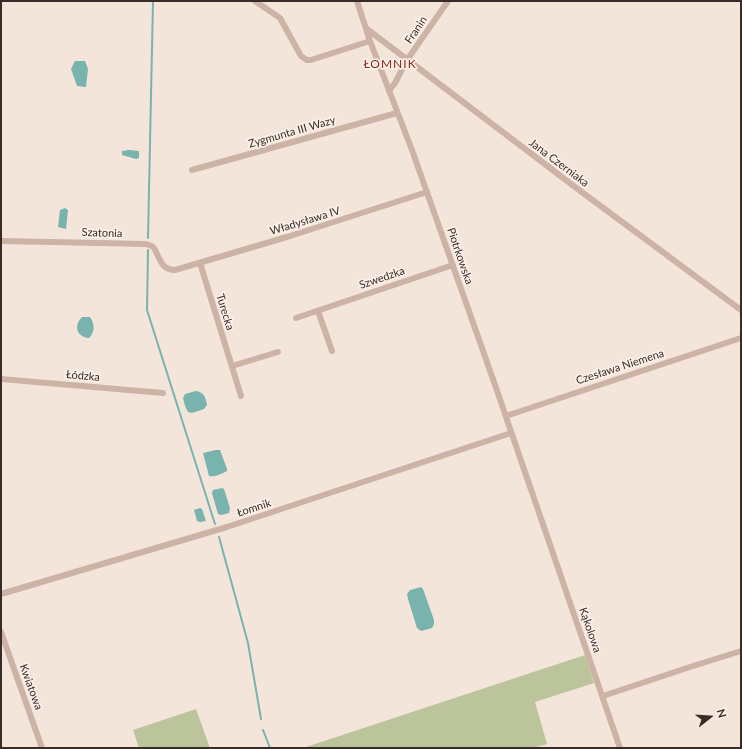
<!DOCTYPE html>
<html>
<head>
<meta charset="utf-8">
<style>
	body { margin:0 }
	#map { position:relative; width:742px; height:749px; overflow:hidden; background:#f4e5db; font-family:Lato,sans-serif }
	canvas { display:block }
	.frame { position:absolute; inset:0; border:2px solid #382b28; pointer-events:none }
	.north { position:absolute; left:690px; top:697px; width:40px; height:40px; -webkit-text-stroke:3px #fbf0e8; paint-order:stroke; rotate:73deg; font-size:11px; font-weight:700; line-height:16px; text-align:center; color:#382b28 }
	.north::after { content:''; display:block; margin:auto; width:14px; height:18px; background:#382b28; clip-path:polygon(50% 0,100% 100%,50% 72%,0 100%) }
</style>
</head>
<body>
<div id="map">
<canvas width="742" height="749"></canvas>
<div class="frame"></div>
<div class="north">N</div>
</div>
<script>
const ctx = document.querySelector('canvas').getContext('2d');
ctx.lineJoin = 'round';
function fillPath(path, color) { ctx.fillStyle = color; ctx.fill(path, 'evenodd'); }
function strokePath(path, color, width, dash) { ctx.strokeStyle = color; ctx.lineWidth = width; ctx.lineCap = dash ? 'butt' : 'round'; ctx.setLineDash(dash || []); ctx.stroke(path); }
function drawText(font, color, halo, rows, align = 'center') {
  ctx.font = font + ' Lato,sans-serif'; ctx.lineWidth = 3.5; ctx.setLineDash([]); ctx.textBaseline = 'middle'; ctx.strokeStyle = halo; ctx.fillStyle = color; for (const [text, x, y, turn = 0] of rows) {
    ctx.save(); ctx.translate(x, y); ctx.rotate((+turn || 0) * Math.PI / 180); ctx.textAlign = isNaN(turn) ? turn : align; if (halo) ctx.strokeText(text, 0, 0); ctx.fillText(text, 0, 0); ctx.restore();
  }
}
fillPath(new Path2D(`
	M585,655L594,683L535,702L547,744L533,748H303Z
	M196,709L210,748H139L133,730Z`), '#bbc49a');
fillPath(new Path2D(`
	M75,61H85L88,69L86,87L77,86L71,69Z
	M129,150L139,151V158L136,159L122,155V151Z
	M65,208L68,210L66,229L58,227L60,210Z
	M82,317H90C95,324 95,332 89,338C77,337 73,326 82,317Z
	M196,391C204,392 206,398 207,405L204,409L192,413L188,412L185,406L183,398L185,394Z
	M216,450H220L227,469V471C221,474 216,477 209,476L203,453Z
	M222,488L224,489L230,508L229,513L221,515L218,514L212,493L213,490Z
	M200,508L202,509L206,521L200,522L197,521L194,510Z
	M421,587L423,589L434,620V624L432,628L425,630L421,631L417,628L408,599L407,594L410,590Z`), '#78b3ae');
strokePath(new Path2D(`
	M148,238L153,1
	M148,250L147,310L215,524
	M219,537L248,643L261,719
	M263,730L270,748`), '#78b3ae', 2);
strokePath(new Path2D(`
	M255,1L280,18L301,56L307,60H311L370,41
	M357,1L370,41L412,150L494,382L620,748
	M367,29L579,190L741,310
	M389,91L395,83L407,60L448,1
	M192,170L397,113
	M1,241L146,244L152,246L154,248C160,258 161,270 175,270L287,237L427,192
	M200,263L241,396
	M318,311L332,351
	M296,318L453,265
	M232,366L278,352
	M1,379L163,393
	M506,416L741,338
	M1,594L227,527L511,433
	M1,632L42,748
	M603,696L690,667L741,651`), '#cdb3a6', 6);
drawText('11px', '#382b28', '#fbf0e8', [
	["Franin",416,30,-56],
	["Zygmunta III Wazy",292,132,-16],
	["Jana Czerniaka",559,163,37],
	["Władysława IV",305,221,-17],
	["Szatonia",102,233,2],
	["Piotrkowska",460,256,71],
	["Szwedzka",382,278,-19],
	["Turecka",225,312,73],
	["Czesława Niemena",620,367,-18],
	["Łódzka",83,376,5],
	["Łomnik",254,508,-18],
	["Kąkolowa",590,630,71],
	["Kwiatowa",31,687,70]
]);
ctx.letterSpacing = '1px';
drawText('12px', '#8d271b', '#fbf0e8', [
	["ŁOMNIK",390,64]
]);
ctx.letterSpacing = '0px';
</script>
</body>
</html>
